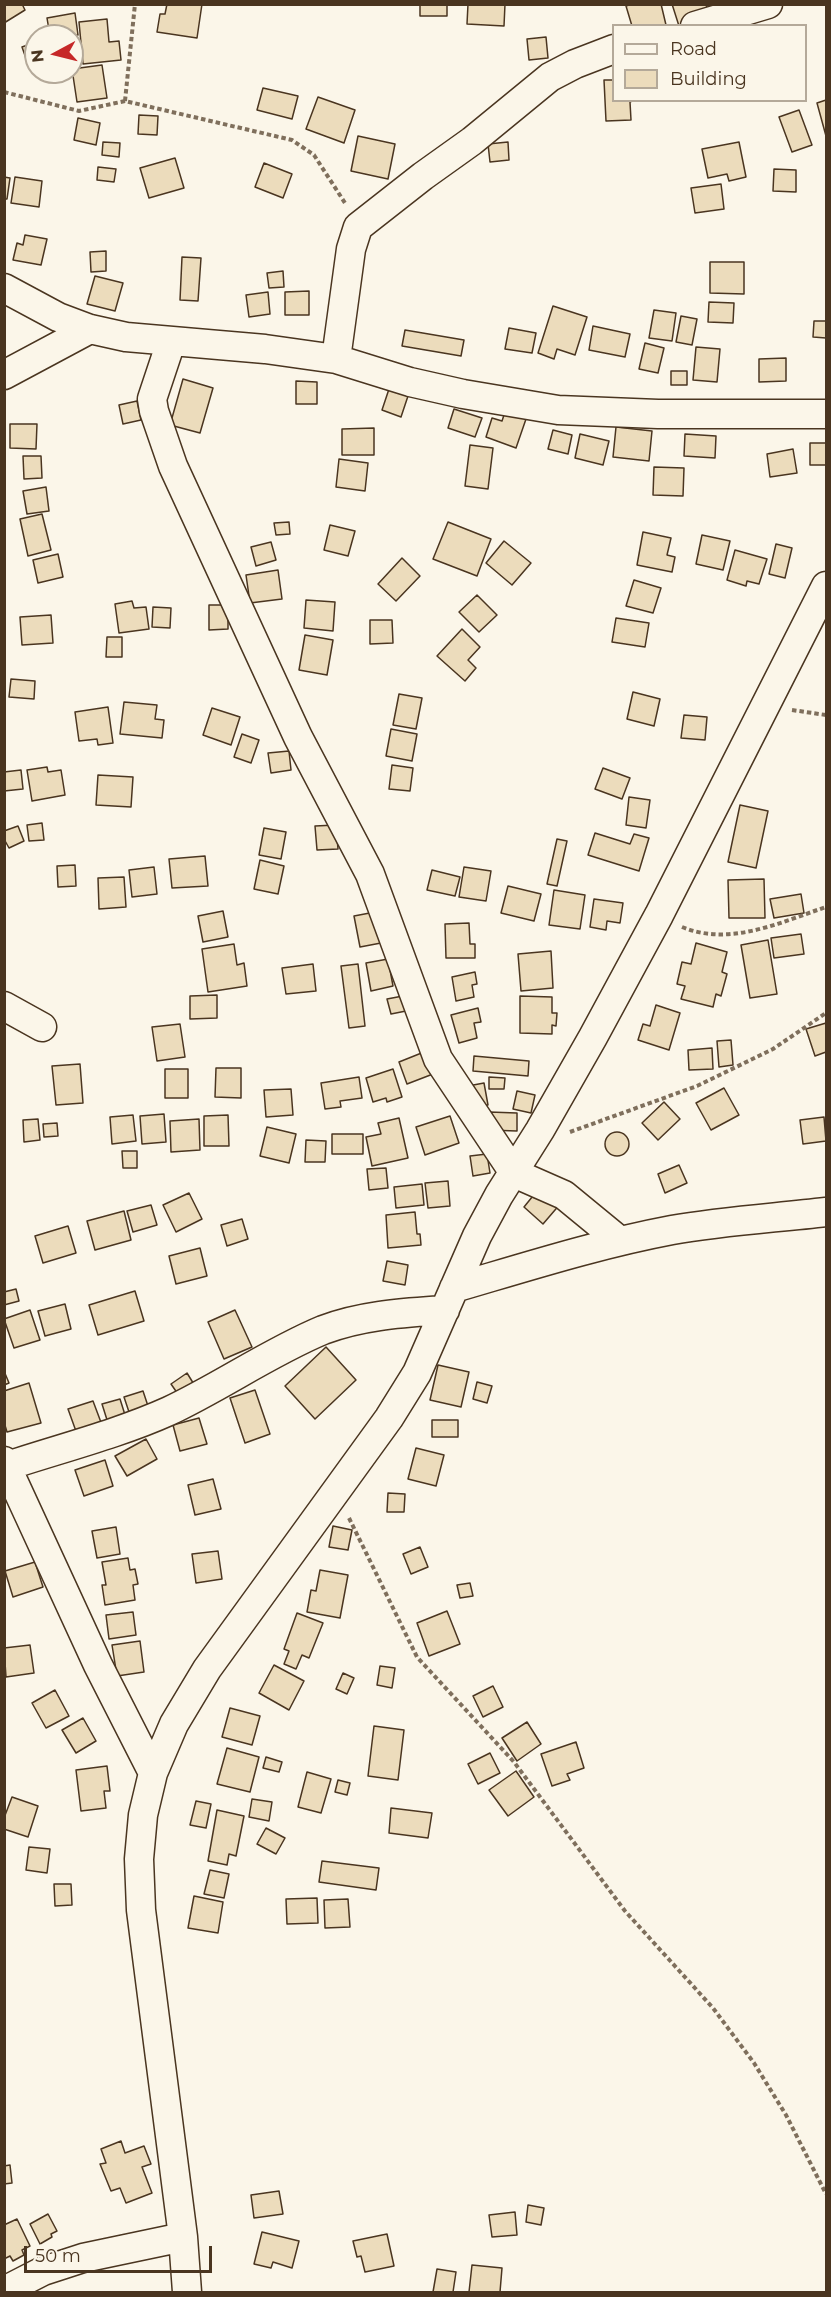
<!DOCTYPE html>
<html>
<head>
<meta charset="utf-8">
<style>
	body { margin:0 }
	#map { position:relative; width:831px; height:2297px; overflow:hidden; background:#fbf6e9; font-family:Montserrat,sans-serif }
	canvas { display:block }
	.frame { position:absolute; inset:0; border:6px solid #4a3520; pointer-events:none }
	.legend { position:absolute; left:612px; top:24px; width:195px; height:78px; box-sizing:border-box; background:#fbf6e9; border:2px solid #b4a999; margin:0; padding:8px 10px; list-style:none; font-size:18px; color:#4a3520 }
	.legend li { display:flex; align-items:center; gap:12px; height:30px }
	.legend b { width:30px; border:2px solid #b4a999 }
	.north { position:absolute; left:24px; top:24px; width:60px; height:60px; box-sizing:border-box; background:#fbf6e9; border:2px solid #b4a999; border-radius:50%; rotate:263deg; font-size:16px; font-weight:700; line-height:24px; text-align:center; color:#4a3520 }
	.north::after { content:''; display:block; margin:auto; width:21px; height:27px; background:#c62828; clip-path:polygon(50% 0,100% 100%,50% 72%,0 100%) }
	.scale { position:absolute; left:24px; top:2246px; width:188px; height:27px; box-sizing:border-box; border:3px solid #4a3520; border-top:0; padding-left:8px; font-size:18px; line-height:21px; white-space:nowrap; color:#4a3520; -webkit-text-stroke:4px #fbf6e9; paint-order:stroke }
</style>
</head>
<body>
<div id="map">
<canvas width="831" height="2297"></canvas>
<div class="frame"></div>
<ul class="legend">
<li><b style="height:8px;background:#fbf6e9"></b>Road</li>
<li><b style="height:16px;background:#ecdcbc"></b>Building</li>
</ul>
<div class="north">N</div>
<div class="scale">50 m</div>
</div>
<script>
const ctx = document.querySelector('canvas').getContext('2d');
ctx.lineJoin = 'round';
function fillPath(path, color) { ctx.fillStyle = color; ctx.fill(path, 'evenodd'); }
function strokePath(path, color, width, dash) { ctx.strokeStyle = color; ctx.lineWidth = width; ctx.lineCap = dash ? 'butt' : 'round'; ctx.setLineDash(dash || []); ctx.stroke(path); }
const building = new Path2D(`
	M4,4H22L25,10L4,23Z
	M167,4H202L197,38L157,32L160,14H165Z
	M420,4H447V16H420Z
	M468,4H505L504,26L467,24Z
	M632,4H661L666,25L632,26L626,6Z
	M672,4H706L709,16L679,26Z
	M75,13L78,35L50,36L47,18Z
	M107,19L109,42L119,41L121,60L83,64L79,22Z
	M546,37L548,58L529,60L527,39Z
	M36,42V64L29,67L22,47Z
	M102,65L107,98L77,102L72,69Z
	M604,80H614V100H634L630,102L631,120L606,121Z
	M263,88L298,96L292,119L257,110Z
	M318,97L355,110L344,143L306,129Z
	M826,100V136L817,103Z
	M799,110L812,145L792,152L779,117Z
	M139,115L158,116L157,135L138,134Z
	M78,118L100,123L96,145L74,140Z
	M358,136L395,144L388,179L351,171Z
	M103,142L120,143L119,157L102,155Z
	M508,142L509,160L490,162L488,144Z
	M739,142L746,177L729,181L727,174L708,178L702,149Z
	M175,158L184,188L149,198L140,168Z
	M264,163L292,174L283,198L255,187Z
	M98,167L116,169L114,182L97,180Z
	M774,169L796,170V192L773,191Z
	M4,177L10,178L7,199H4Z
	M15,177L42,181L39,207L11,203Z
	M721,184L724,209L695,213L691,188Z
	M25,235L47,239L41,265L13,260L17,243L23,245Z
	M106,251V271L91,272L90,252Z
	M182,257L201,258L198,301L180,300Z
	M710,262H744V294L710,293Z
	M283,271L284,287L269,288L267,273Z
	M95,276L123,283L115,311L87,304Z
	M309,291V315H285V292Z
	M268,292L270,314L249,317L246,295Z
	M709,302L734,303L733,323L708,322Z
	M553,306L587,317L575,355L557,349L554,359L538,353Z
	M654,310L676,313L672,341L649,338Z
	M681,316L697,319L692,345L676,342Z
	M814,321H826V338L813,337Z
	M593,326L630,334L625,357L589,350Z
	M509,328L536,333L532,353L505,349Z
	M405,330L464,340L461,356L402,346Z
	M645,343L664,348L658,373L639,369Z
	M696,347L720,349L717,382L693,380Z
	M786,358V381L759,382V359Z
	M671,371H687V385H671Z
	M183,379L213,388L200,433L170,425Z
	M296,381L317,382V404H296Z
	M390,386L409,393L401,417L382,410Z
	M137,401L141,420L123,424L119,405Z
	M454,409L482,418L475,437L448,428Z
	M505,412L526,419L516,448L486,437L492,418L502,421Z
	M10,424H37L36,449L10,448Z
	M616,427L652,431L649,461L613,457Z
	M374,428V455H342V429Z
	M553,430L572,435L568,454L548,449Z
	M580,434L609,441L603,465L575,458Z
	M685,434L716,436L715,458L684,456Z
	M810,443H826V465H810Z
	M470,445L493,448L488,489L465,486Z
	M793,449L797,473L770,477L767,454Z
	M23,456H41L42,478L24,479Z
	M339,459L368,463L365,491L336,487Z
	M654,467L684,468L683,496L653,495Z
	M46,487L49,511L27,514L23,491Z
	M42,514L51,550L28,556L20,519Z
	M289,522L290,534L276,535L274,523Z
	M448,522L491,539L477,576L433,559Z
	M330,525L355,531L348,556L324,550Z
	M643,532L671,538L667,555L675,557L672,572L637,565Z
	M702,535L730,541L723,570L696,564Z
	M504,541L531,563L512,585L486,563Z
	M271,542L276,560L256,566L251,547Z
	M776,544L792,548L785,578L769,574Z
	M735,550L767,559L759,584L747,581L746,586L727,580Z
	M58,554L63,577L38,583L33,560Z
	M402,558L420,576L396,601L378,584Z
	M278,570L282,599L250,603L246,575Z
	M634,580L661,588L653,613L626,606Z
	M477,595L497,615L479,632L459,612Z
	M306,600L335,602L333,631L304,628Z
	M132,601L134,608L146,607L149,629L119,633L115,604Z
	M209,605H228V629L209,630Z
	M153,607L171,608L170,628L152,627Z
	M51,615L53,643L22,645L20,617Z
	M616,618L649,623L645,647L612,642Z
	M370,620H392L393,643L370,644Z
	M462,629L480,647L468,660L476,668L465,681L437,656Z
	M305,635L333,640L327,675L299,670Z
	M107,637H122V657H106Z
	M11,679L35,681L34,699L9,697Z
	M633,692L660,699L654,726L627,719Z
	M399,694L422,698L416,729L393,725Z
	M124,702L157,705L155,719L164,720L162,738L120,734Z
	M108,707L113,743L98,745L97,739L79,741L75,712Z
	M212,708L240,717L231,745L203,735Z
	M684,715L707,717L705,740L681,738Z
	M391,729L417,734L412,761L386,756Z
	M242,734L259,740L251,763L234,757Z
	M289,751L291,770L271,773L268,753Z
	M392,765L413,768L410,791L389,789Z
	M47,767L48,772L61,770L65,795L32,801L27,770Z
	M603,768L630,778L622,799L595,789Z
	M21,770L23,789L4,791V772Z
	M98,775L133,777L131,807L96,805Z
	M629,797L650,800L646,828L626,825Z
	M740,805L768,811L756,868L728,862Z
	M42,823L44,840L29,841L27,825Z
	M336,825L338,849L317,850L315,826Z
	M18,826L24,841L9,848L4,839V831Z
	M264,828L286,832L281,859L259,855Z
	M595,833L630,844L634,834L649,838L639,871L588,855Z
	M557,839L567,841L557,886L547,884Z
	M205,856L208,886L172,888L169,859Z
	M260,860L284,866L278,894L254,889Z
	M75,865L76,886L58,887L57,866Z
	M154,867L157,894L132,897L129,870Z
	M464,867L491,871L486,901L459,897Z
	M432,870L460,877L455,896L427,890Z
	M124,877L126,907L99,909L98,878Z
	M764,879L765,918H729L728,880Z
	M508,886L541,894L534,921L501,913Z
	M554,890L585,895L580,929L549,925Z
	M801,894L804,913L774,918L770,899Z
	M594,899L623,903L620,923L607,921L606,930L590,927Z
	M223,911L228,937L203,942L198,916Z
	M375,912L381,943L360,947L354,916Z
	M469,923L470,944H475V958H446L445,924Z
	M801,934L804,954L774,958L771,938Z
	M768,940L777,994L750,998L741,945Z
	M696,943L727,952L722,972L727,974L721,996L716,994L713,1007L681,999L685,986L677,984L682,962L691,964Z
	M234,944L237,965L244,963L247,986L208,992L202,949Z
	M551,951L553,988L521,991L518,954Z
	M388,959L393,986L371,991L366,963Z
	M313,964L316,991L286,994L282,968Z
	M358,964L365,1026L349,1028L341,966Z
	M475,972L477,984L472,985L474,997L456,1001L452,977Z
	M217,995V1018L190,1019V996Z
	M408,995L411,1010L391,1014L387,999Z
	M520,996L552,997V1013H557L556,1026L552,1025V1034L520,1033Z
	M656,1005L680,1013L669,1050L638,1040L643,1024L650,1026Z
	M478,1008L481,1022L474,1023L477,1038L459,1043L451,1015Z
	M826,1023V1052L815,1056L806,1029Z
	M180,1024L185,1057L157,1061L152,1027Z
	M731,1040L733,1065L719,1067L717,1041Z
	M712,1048L713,1069L689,1070L688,1050Z
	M424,1052L433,1074L407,1084L399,1062Z
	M474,1056L529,1061L528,1076L473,1071Z
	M80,1064L83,1103L56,1105L52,1066Z
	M216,1068H241V1098L215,1097Z
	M165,1069H188V1098H165Z
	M393,1069L402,1097L387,1102L386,1098L373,1102L366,1078Z
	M359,1077L362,1098L340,1101L341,1107L325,1109L321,1083Z
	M489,1077L505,1078L504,1089H489Z
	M484,1083L488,1105L472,1108L468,1086Z
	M724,1088L739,1115L711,1130L696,1103Z
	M291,1089L293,1115L266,1117L264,1090Z
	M517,1091L535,1095L531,1113L513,1109Z
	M664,1102L680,1119L658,1140L642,1123Z
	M489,1112L517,1113V1131L488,1130Z
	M164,1114L166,1142L142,1144L140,1116Z
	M133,1115L136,1141L112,1144L110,1117Z
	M228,1115L229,1146H204V1116Z
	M450,1116L459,1143L425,1155L416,1127Z
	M824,1117L826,1141L803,1144L800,1120Z
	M399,1118L408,1158L372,1166L366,1137L381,1134L378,1123Z
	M38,1119L40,1140L24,1142L23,1120Z
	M199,1119L200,1150L171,1152L170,1121Z
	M57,1123L58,1136L44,1137L43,1124Z
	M267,1127L296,1134L289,1163L260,1156Z
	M605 1144a12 12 0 1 1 24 0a12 12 0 1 1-24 0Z
	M332,1134H363V1154H332Z
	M306,1140L326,1141L325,1162H305Z
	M122,1151H137V1168H123Z
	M487,1154L490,1173L473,1176L470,1156Z
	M679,1165L687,1183L665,1193L658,1174Z
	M386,1168L388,1188L369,1190L367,1169Z
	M448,1181L450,1206L428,1208L425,1183Z
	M422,1184L424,1205L396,1208L394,1187Z
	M541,1186L561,1203L543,1224L524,1207Z
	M189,1193L202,1219L176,1232L163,1205Z
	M151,1205L157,1225L133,1232L127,1211Z
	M124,1211L131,1240L95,1250L87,1221Z
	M415,1212L417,1234H420L421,1245L388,1248L386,1215Z
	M242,1219L248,1239L227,1246L221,1225Z
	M68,1226L76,1253L43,1263L35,1236Z
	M200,1248L207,1276L176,1284L169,1256Z
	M387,1261L408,1265L405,1285L383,1281Z
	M16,1289L19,1301L4,1305V1292Z
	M135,1291L144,1321L98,1335L89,1305Z
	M65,1304L71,1329L45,1336L38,1311Z
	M30,1310L40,1340L14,1348L4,1319Z
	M235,1310L252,1347L224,1359L208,1322Z
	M326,1347L356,1380L315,1419L285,1386Z
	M438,1365L469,1372L461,1407L430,1400Z
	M4,1371L9,1383L4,1385Z
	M187,1373L195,1386L180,1397L171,1384Z
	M477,1382L492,1386L487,1403L473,1399Z
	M29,1383L41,1423L7,1432L4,1422V1391Z
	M255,1390L270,1434L245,1443L230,1398Z
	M143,1391L150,1412L131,1418L124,1397Z
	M120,1399L126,1418L108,1423L102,1404Z
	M93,1401L102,1425L77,1434L68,1409Z
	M199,1418L207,1444L180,1451L173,1425Z
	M432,1420H458V1437H432Z
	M146,1439L157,1459L127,1476L115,1456Z
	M416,1448L444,1455L436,1486L408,1479Z
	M105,1460L113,1486L84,1496L75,1470Z
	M213,1479L221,1509L195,1515L188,1485Z
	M388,1493L405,1494L404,1512H387Z
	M333,1526L352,1530L348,1550L329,1547Z
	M116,1527L120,1554L97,1558L92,1531Z
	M420,1547L428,1567L411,1574L403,1554Z
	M218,1551L222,1579L196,1583L192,1554Z
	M128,1558L130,1570L135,1569L138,1584L133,1585L135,1600L105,1605L102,1585H106L102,1562Z
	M35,1562L43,1587L13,1597L5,1571Z
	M320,1570L348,1575L340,1618L307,1612L311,1590L316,1591Z
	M470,1583L473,1596L460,1598L457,1585Z
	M447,1611L460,1644L429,1656L417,1623Z
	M133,1612L136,1635L109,1639L106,1615Z
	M297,1613L323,1623L309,1658L302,1655L296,1669L284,1664L289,1651L284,1649Z
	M140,1641L144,1672L117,1676L112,1645Z
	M30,1645L34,1673L6,1677L4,1648Z
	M274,1665L304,1681L289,1710L259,1693Z
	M380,1666L395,1668L392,1688L377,1685Z
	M343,1673L354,1678L347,1694L336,1689Z
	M493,1686L503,1707L483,1717L473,1696Z
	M55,1690L69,1716L46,1728L32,1703Z
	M230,1708L260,1716L252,1745L222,1737Z
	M83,1718L96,1741L76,1753L62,1730Z
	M527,1722L541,1744L517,1761L502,1738Z
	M374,1726L404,1730L398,1780L368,1776Z
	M576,1742L584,1768L567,1774L570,1780L552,1786L541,1754Z
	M227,1748L259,1757L250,1792L217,1784Z
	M490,1753L500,1773L478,1784L468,1764Z
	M266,1757L282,1762L279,1772L263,1768Z
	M107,1766L110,1791H104L106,1808L81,1811L76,1770Z
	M516,1771L534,1797L508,1816L489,1790Z
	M307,1772L331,1779L321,1813L298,1807Z
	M338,1780L350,1783L347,1795L335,1792Z
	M12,1797L38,1806L28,1837L4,1829V1818Z
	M252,1799L272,1802L269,1821L249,1817Z
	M196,1801L211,1804L206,1828L190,1825Z
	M391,1808L432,1813L428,1838L389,1833Z
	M217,1810L244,1816L236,1856L229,1854L227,1865L208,1861Z
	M266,1828L285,1838L276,1854L257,1844Z
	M29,1847L50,1849L47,1873L26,1870Z
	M322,1861L379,1868L376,1890L319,1882Z
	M210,1870L229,1874L224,1898L204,1894Z
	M54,1884H71L72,1905L55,1906Z
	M194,1896L223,1902L218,1933L188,1928Z
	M317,1898L318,1923L287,1924L286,1899Z
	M348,1899L350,1927L325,1928L324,1900Z
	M121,2141L125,2153L144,2146L151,2164L142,2167L152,2193L126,2203L120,2188L111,2191L100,2164L106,2163L101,2149Z
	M10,2165L12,2183L4,2184V2166Z
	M279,2191L283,2214L254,2218L251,2195Z
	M528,2205L544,2208L541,2225L526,2222Z
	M515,2212L517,2235L492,2237L489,2215Z
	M48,2214L57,2231L51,2234L52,2237L40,2244L30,2224Z
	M17,2219L30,2246L22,2250L24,2255L13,2261L10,2256L4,2259V2225Z
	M262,2232L299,2241L292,2268L273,2262L271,2268L254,2264Z
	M387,2234L394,2266L365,2272L361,2256L357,2257L353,2241Z
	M472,2265L502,2268L500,2292H469Z
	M437,2269L456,2272L453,2292H433Z`);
fillPath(building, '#ecdcbc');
strokePath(building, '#4a3520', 1.5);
const minor = new Path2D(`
	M695,26L768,4
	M4,288L58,317L90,329L126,337L265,349L336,359L410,382L463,394L558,410L658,414H826
	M171,342L152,399L154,411L173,466L298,737L370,874L438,1059L514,1173L564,1195L620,1241
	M336,359L351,249L358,227L423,176L472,141L550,77L575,64L614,49
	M4,375L90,329
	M4,1006L42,1027
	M454,1288C526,1267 598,1244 672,1230C723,1221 775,1218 826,1212
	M4,1461L98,1665L153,1773
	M4,1467C58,1449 118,1434 169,1411C222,1386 270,1352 323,1330C362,1315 403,1313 445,1310
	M4,2291L43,2271L83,2258L183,2237
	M187,2292L183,2237L141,1910L139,1859L143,1815L153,1773L174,1724L207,1669L389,1418L417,1373L477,1236L499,1195L540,1130L593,1037L659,915L826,586`);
strokePath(minor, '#4a3520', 31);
strokePath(new Path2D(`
	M4,92L79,111L125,101L292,140L314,155L345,203
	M125,101L135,4
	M792,710L826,715
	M682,927C730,947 781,922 826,907
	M570,1132L697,1086L773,1049L826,1013
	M349,1518L417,1657L514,1762L625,1911L713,2008L754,2063L786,2115L826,2194`), '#7f6f5c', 4, [4.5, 3]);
strokePath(minor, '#fbf6e9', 28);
</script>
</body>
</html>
